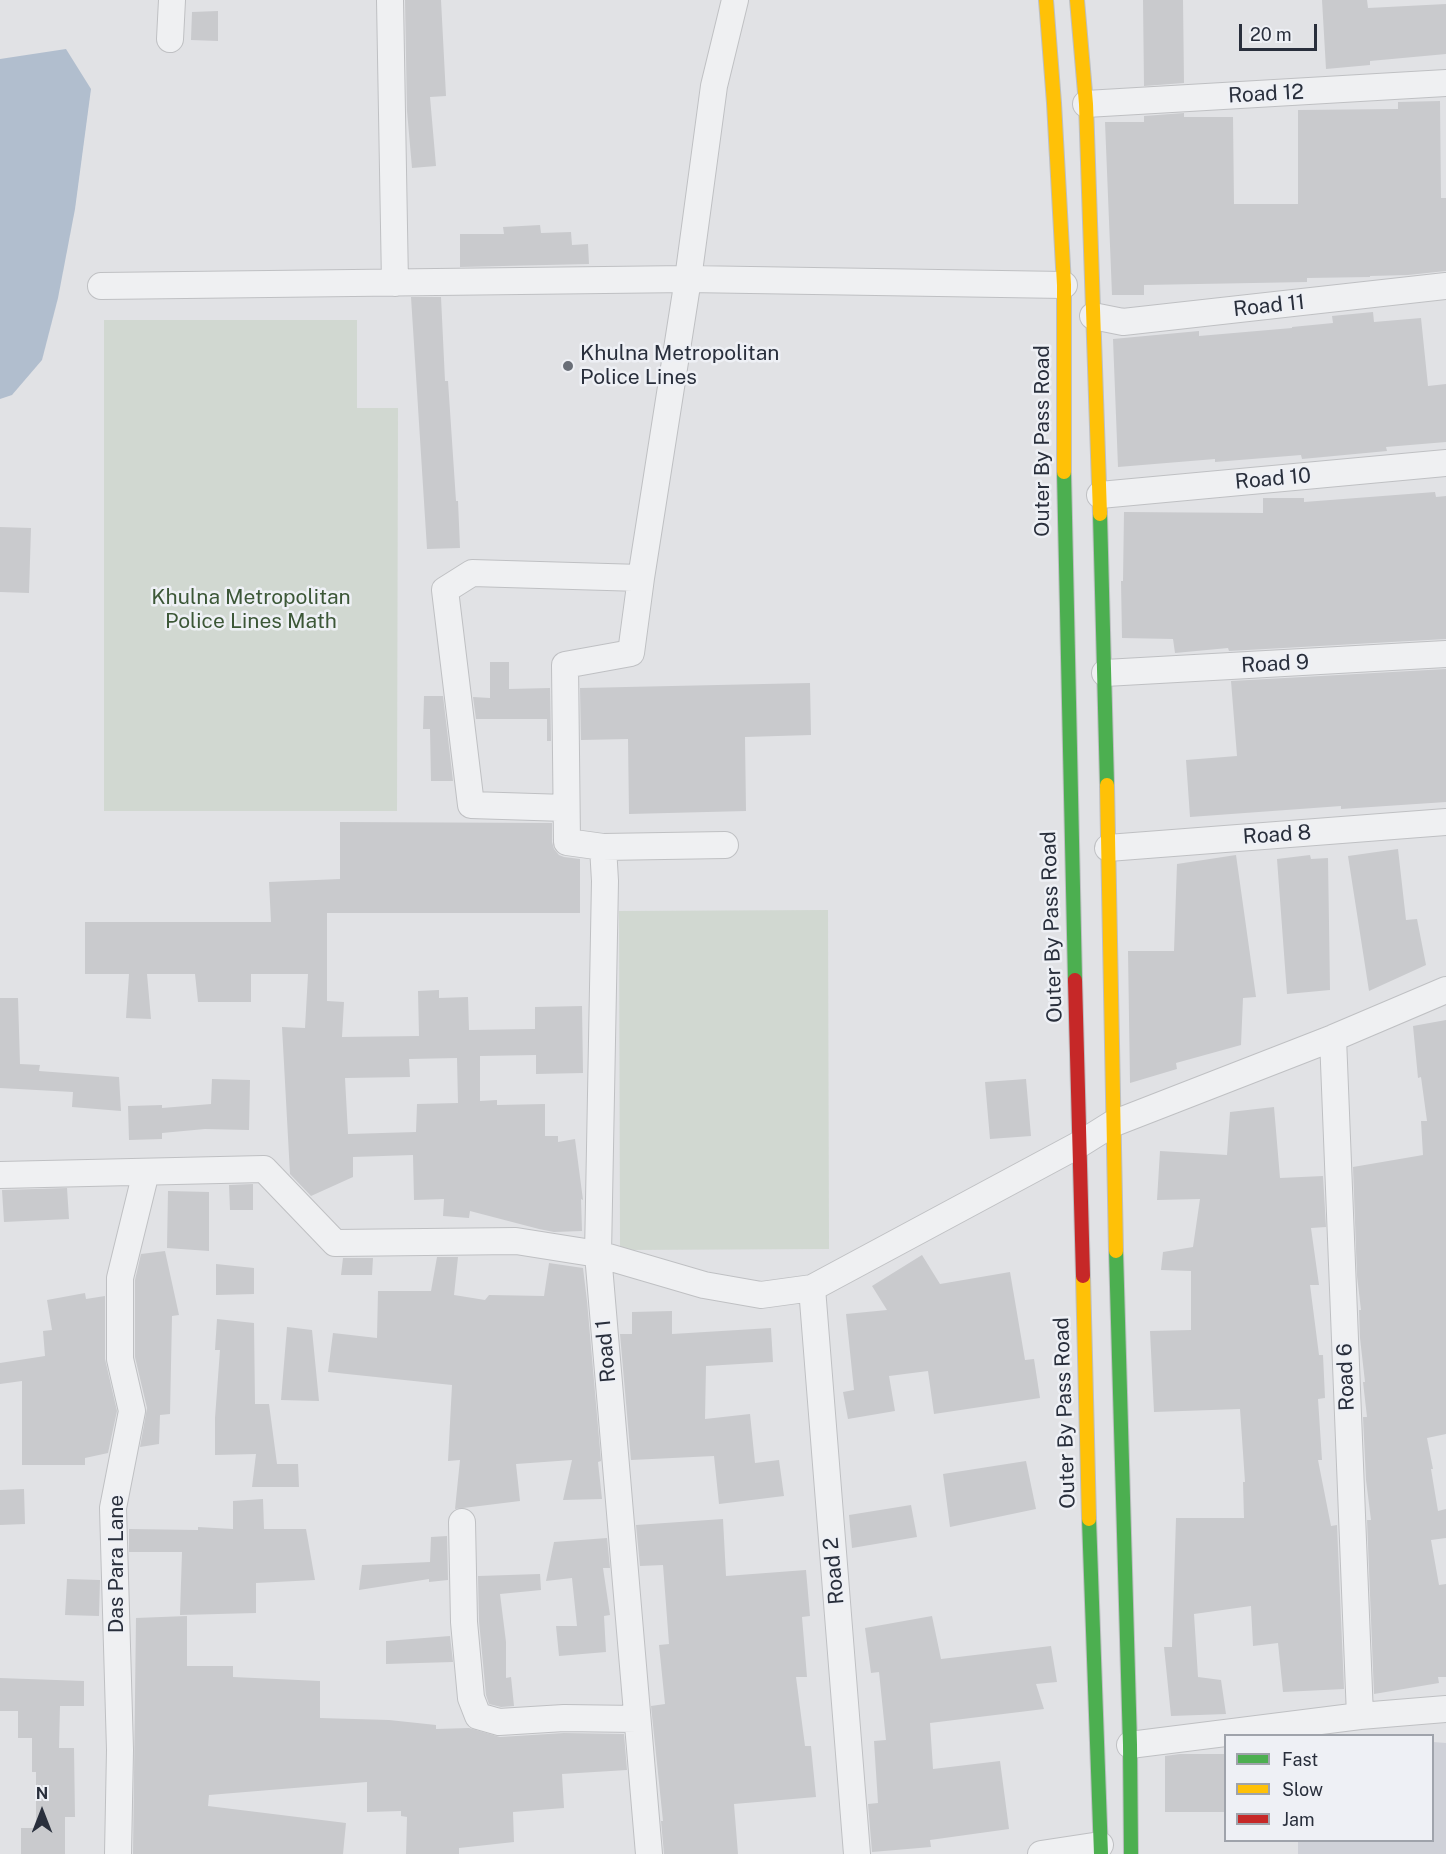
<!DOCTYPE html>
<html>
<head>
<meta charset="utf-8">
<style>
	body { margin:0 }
	#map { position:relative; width:1446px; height:1854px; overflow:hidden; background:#e1e2e5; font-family:"Public Sans",sans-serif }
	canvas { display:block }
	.legend { position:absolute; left:1224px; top:1734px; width:210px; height:108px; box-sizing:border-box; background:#eef0f5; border:2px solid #9fa3ab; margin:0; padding:8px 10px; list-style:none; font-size:18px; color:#292f3c }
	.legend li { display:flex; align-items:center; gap:12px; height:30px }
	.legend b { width:30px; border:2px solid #9fa3ab }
	.north { position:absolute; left:12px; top:1782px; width:60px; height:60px; -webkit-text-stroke:4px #eef0f5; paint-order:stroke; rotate:0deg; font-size:16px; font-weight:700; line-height:24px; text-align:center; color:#292f3c }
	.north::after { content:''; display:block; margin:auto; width:21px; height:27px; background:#292f3c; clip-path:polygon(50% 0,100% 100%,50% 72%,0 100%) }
	.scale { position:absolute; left:1239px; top:24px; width:78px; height:27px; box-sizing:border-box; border:3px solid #292f3c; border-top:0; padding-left:8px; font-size:18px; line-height:21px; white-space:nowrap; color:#292f3c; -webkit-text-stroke:4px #eef0f5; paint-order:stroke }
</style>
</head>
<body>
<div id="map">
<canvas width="1446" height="1854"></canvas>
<ul class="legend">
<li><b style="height:8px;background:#4caf50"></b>Fast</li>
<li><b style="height:8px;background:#ffc107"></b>Slow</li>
<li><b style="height:8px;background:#c62828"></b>Jam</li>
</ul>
<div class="north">N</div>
<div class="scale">20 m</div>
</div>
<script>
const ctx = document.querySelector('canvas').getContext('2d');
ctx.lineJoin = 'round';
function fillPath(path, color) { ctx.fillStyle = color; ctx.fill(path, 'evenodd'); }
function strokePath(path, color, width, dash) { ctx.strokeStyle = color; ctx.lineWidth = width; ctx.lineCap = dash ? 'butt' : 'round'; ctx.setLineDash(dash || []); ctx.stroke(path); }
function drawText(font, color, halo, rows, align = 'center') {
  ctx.font = font + ' "Public Sans",sans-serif'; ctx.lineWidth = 5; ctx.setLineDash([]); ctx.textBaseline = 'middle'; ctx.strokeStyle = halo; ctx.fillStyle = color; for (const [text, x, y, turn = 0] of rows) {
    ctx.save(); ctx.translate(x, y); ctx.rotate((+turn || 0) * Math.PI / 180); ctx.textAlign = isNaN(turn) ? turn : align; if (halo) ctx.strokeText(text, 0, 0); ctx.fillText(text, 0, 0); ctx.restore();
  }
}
fillPath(new Path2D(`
	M1433,1742L1446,1743V1854H1298V1841L1432,1840Z`), '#cfd1d8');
fillPath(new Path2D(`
	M104,320H357V408H398L397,811H104Z
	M828,910L829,1249L620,1250L619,911Z`), '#d1d8d1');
fillPath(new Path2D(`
	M66,49L91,89L75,209L58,298L42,360L12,395L0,399V59Z`), '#b1bece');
fillPath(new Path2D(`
	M405,0H441L446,96L430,97L436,166L412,168L407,111Z
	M1143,0H1183L1184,83L1144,86Z
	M1322,0H1367L1368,8L1446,4V54L1370,61V65L1326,69Z
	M218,11V41L191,40L192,12Z
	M1440,101L1441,198H1446V271L1408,275L1370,276V277L1307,278V282L1144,285V295H1112L1105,122H1144V116L1184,113V117H1233L1234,204H1298V110L1398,109V102Z
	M540,225L541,233L571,232L572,245L588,244L589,264L460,267V234H504L503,227Z
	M411,297H441L445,381H448L456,501H458L460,548L427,549Z
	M1373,312L1374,322L1421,318L1428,386L1446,384V442L1386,447L1387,451L1302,459L1301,455L1215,462V459L1118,467L1113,339L1199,331V336L1292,328V327L1333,323L1332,316Z
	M1435,492L1436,497L1446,496V639L1229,651L1228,648L1175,653L1173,639L1122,638L1121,581H1123L1124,512L1263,513V498H1304V502Z
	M0,527L31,528L29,593L0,592Z
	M490,662H509V689L550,688L551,741H547V719H476L473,697L490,698Z
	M1446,669V802L1341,809V806L1190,817L1186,760L1237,756L1231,681Z
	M810,683L811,735L745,737L746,811L629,814L628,739L581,740L580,688Z
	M424,696H443L453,781H431L430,729H423Z
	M340,822L552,823V842L554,849L559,855L564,857L580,859V913H327V1001L344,1002L342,1037L419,1036L418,991L439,990V998L468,997L469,1030L535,1029V1007L582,1006L583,1073L536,1074V1055L480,1056V1101L497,1100V1105L545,1104V1136H558V1142L575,1139L583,1200L581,1199L582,1231L554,1232L539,1229L470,1211L469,1218L443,1216L444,1199L414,1200L413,1155L353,1157V1177L311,1196L290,1174L282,1027L305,1028L308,974H251V1002H198L195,974H147L151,1019L126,1018L129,974H85V922H271L269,882L340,879ZM457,1058L458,1103L417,1104L416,1132L348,1134L345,1078L410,1077L409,1059Z
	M1398,849L1406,920L1417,919L1426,965L1369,991L1348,856Z
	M1236,855L1256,997L1243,998L1241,1045L1176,1063L1177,1069L1130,1083L1128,951H1174L1177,864Z
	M1310,855L1311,859L1328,858L1330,990L1287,994L1277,859Z
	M0,998H18L20,1064L40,1065L39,1071L119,1077L121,1111L72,1107L73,1092L0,1088Z
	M1446,1020V1434L1427,1438L1433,1469H1431L1438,1511L1446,1509V1538L1431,1540L1439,1585L1446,1584V1677H1438L1439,1683L1374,1694L1367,1520H1371L1366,1480L1363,1417H1367L1363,1382H1365L1360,1338L1359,1310H1361L1357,1276L1353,1167L1423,1155L1421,1121H1427L1421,1077L1418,1078L1413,1026Z
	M212,1079L250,1080L249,1130L205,1129L162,1133V1139L129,1140L128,1106L162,1105V1108L211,1104Z
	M1026,1079L1031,1136L990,1139L985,1082Z
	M1274,1107L1280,1178L1323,1176L1326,1227L1311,1228L1319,1285H1310L1319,1355H1323L1325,1398L1318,1399L1322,1460H1318L1331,1526L1337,1525L1344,1689L1283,1692L1278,1643L1253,1646L1251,1606L1194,1614L1198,1677L1221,1680L1226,1714L1171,1716L1164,1647H1172L1176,1518H1244L1243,1482H1245L1240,1409L1154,1412L1150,1331L1191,1330V1271L1161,1270L1163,1252L1193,1247L1200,1199L1157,1200L1160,1151L1227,1155L1230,1112Z
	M253,1184V1210H230L229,1185Z
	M67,1188L69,1219L4,1222L2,1190Z
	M168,1191L209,1192V1251L167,1248Z
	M165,1251L179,1315L172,1316L170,1414L160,1415L159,1444L140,1447L147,1408L135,1357V1280L141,1254Z
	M922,1255L940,1284L1010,1272L1025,1360L1034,1359L1040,1398L934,1414L928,1371L889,1376L895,1411L848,1419L843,1392L854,1390L846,1314L887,1310L872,1286Z
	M437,1257H458L454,1295L485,1300L489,1295L544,1296L549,1263L583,1268L587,1301L601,1461L598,1462L602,1499L563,1500L572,1460L516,1464L520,1501L455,1509L460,1460L448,1461L452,1385L328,1372L333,1333L377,1338L378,1291H431Z
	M343,1258H373L372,1275H341Z
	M216,1264L254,1268V1294L216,1295Z
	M85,1293L86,1299L105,1296V1359L117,1411L108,1453L85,1458V1465H22V1381L0,1384V1363L45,1356L43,1331L52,1330L47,1300Z
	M672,1311V1334L771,1328L773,1362L706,1366L705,1419L750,1414L755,1463L779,1460L784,1496L719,1504L714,1456L631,1460L620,1334H632V1312Z
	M217,1319L254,1323L255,1404H269L277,1464H298L299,1487H252L256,1454L215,1455V1418L220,1350H215Z
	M287,1327L312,1330L319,1401L281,1400Z
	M1026,1461L1036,1509L950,1527L943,1474Z
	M24,1489L25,1524L0,1525V1490Z
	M263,1499L264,1529H306L315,1580L256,1583V1613L180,1615L182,1552H129V1529L198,1530V1527L233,1529V1501Z
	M911,1505L917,1537L852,1548L849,1515Z
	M723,1519L726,1576L806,1570L810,1616L802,1617L807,1677H796L805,1746H811L816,1797L734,1804L738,1854H664L661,1821H663L651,1706L665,1704L659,1645L669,1644L663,1565L640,1566L636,1525Z
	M447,1536L448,1580L429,1582V1579L359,1590L362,1565L430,1562L431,1537Z
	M607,1538L610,1568H603L610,1615L604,1616L606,1652L559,1656L556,1626H577L572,1578L546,1581L554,1542Z
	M540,1574L541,1590L500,1594L506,1642V1678L511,1677L514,1706L501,1707L489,1704L486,1695L479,1621L478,1576Z
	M67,1579L100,1580L99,1616L65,1615Z
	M187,1616V1666H233V1677L320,1681V1718L389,1720L436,1725V1729L469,1728L500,1737L564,1733L624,1734L627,1770L562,1774L564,1808L513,1812L514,1842L459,1848V1854H406L407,1817L401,1816V1811L367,1812V1782L209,1795L208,1806L346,1823L343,1854H133L136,1618Z
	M932,1616L941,1659L1051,1646L1057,1682L1036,1684L1044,1709L930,1723L933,1769L1000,1761L1009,1829L930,1840L931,1847L872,1852L868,1804L878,1803L874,1741L886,1740L879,1672L871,1673L865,1628Z
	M450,1636L453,1662L386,1664V1641Z
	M0,1678L84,1681V1706H60L59,1748H74L75,1817H65V1854H21V1828H36V1772H32V1738H18V1711H0Z
	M1180,1754H1226V1812H1165V1756Z`), '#c9cacd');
const street = new Path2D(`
	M390,0L395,283
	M170,39L172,0
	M1086,104L1446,83
	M101,286L688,279L1064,285
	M1093,316L1123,322L1446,286
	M1100,495L1446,463
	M641,578L631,653L565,665L567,842L603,847L725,845
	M1105,673L1446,654
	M566,808L471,805L445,590L472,573L641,578L688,279L714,86L735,0
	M603,847L605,881L598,1254L649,1854
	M1108,848L1446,822
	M1333,1038L1360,1716
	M0,1175L264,1169L335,1243L516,1241L598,1254L704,1285L761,1295L812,1288L1080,1144L1112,1124L1333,1038L1446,990
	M812,1288L857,1854
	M462,1522L464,1622L471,1698L478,1716L499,1722L564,1718L637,1719
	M1130,1745L1360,1716L1446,1709
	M118,1854L120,1750L113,1508L132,1411L120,1359V1278L146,1172
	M1041,1854L1100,1845`);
const fast = new Path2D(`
	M1064,472L1075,980
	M1100,514L1107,785
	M1116,1251L1130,1745L1131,1854
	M1089,1519L1101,1854`);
const slow = new Path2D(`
	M1046,0L1054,103L1064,285V472
	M1077,0L1086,104L1100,514
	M1107,785L1116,1251
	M1083,1276L1089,1519`);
const jam = new Path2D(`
	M1075,980L1083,1276`);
strokePath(street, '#bfc0c3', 28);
strokePath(fast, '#bdbfc2', 16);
strokePath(slow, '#bdbfc2', 16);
strokePath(jam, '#bdbfc2', 16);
strokePath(street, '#eff0f2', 26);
strokePath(fast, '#4caf50', 14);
strokePath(slow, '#ffc107', 14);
strokePath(jam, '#c62828', 14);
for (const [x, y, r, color] of [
	[568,366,6,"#696e77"]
]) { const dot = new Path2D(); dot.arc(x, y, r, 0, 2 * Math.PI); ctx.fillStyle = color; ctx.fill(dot); strokePath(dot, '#eef0f5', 2); }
drawText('21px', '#292f3c', '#eef0f5', [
	["Road 12",1266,94,-3],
	["Road 11",1269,306,-6],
	["Outer By Pass Road",1043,441,-90],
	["Road 10",1273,479,-5],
	["Road 9",1275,664,-3],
	["Road 8",1277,835,-4],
	["Outer By Pass Road",1052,927,-92],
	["Road 1",606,1351,-95],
	["Road 6",1346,1377,-92],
	["Outer By Pass Road",1065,1413,-92],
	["Das Para Lane",117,1564,-90],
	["Road 2",834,1571,-95]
]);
drawText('21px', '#292f3c', '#eef0f5', [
	["Khulna Metropolitan",580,354],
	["Police Lines",580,378]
], 'left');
drawText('21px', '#3c5737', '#eef0f5', [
	["Khulna Metropolitan",251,598],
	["Police Lines Math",251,622]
]);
</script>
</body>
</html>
